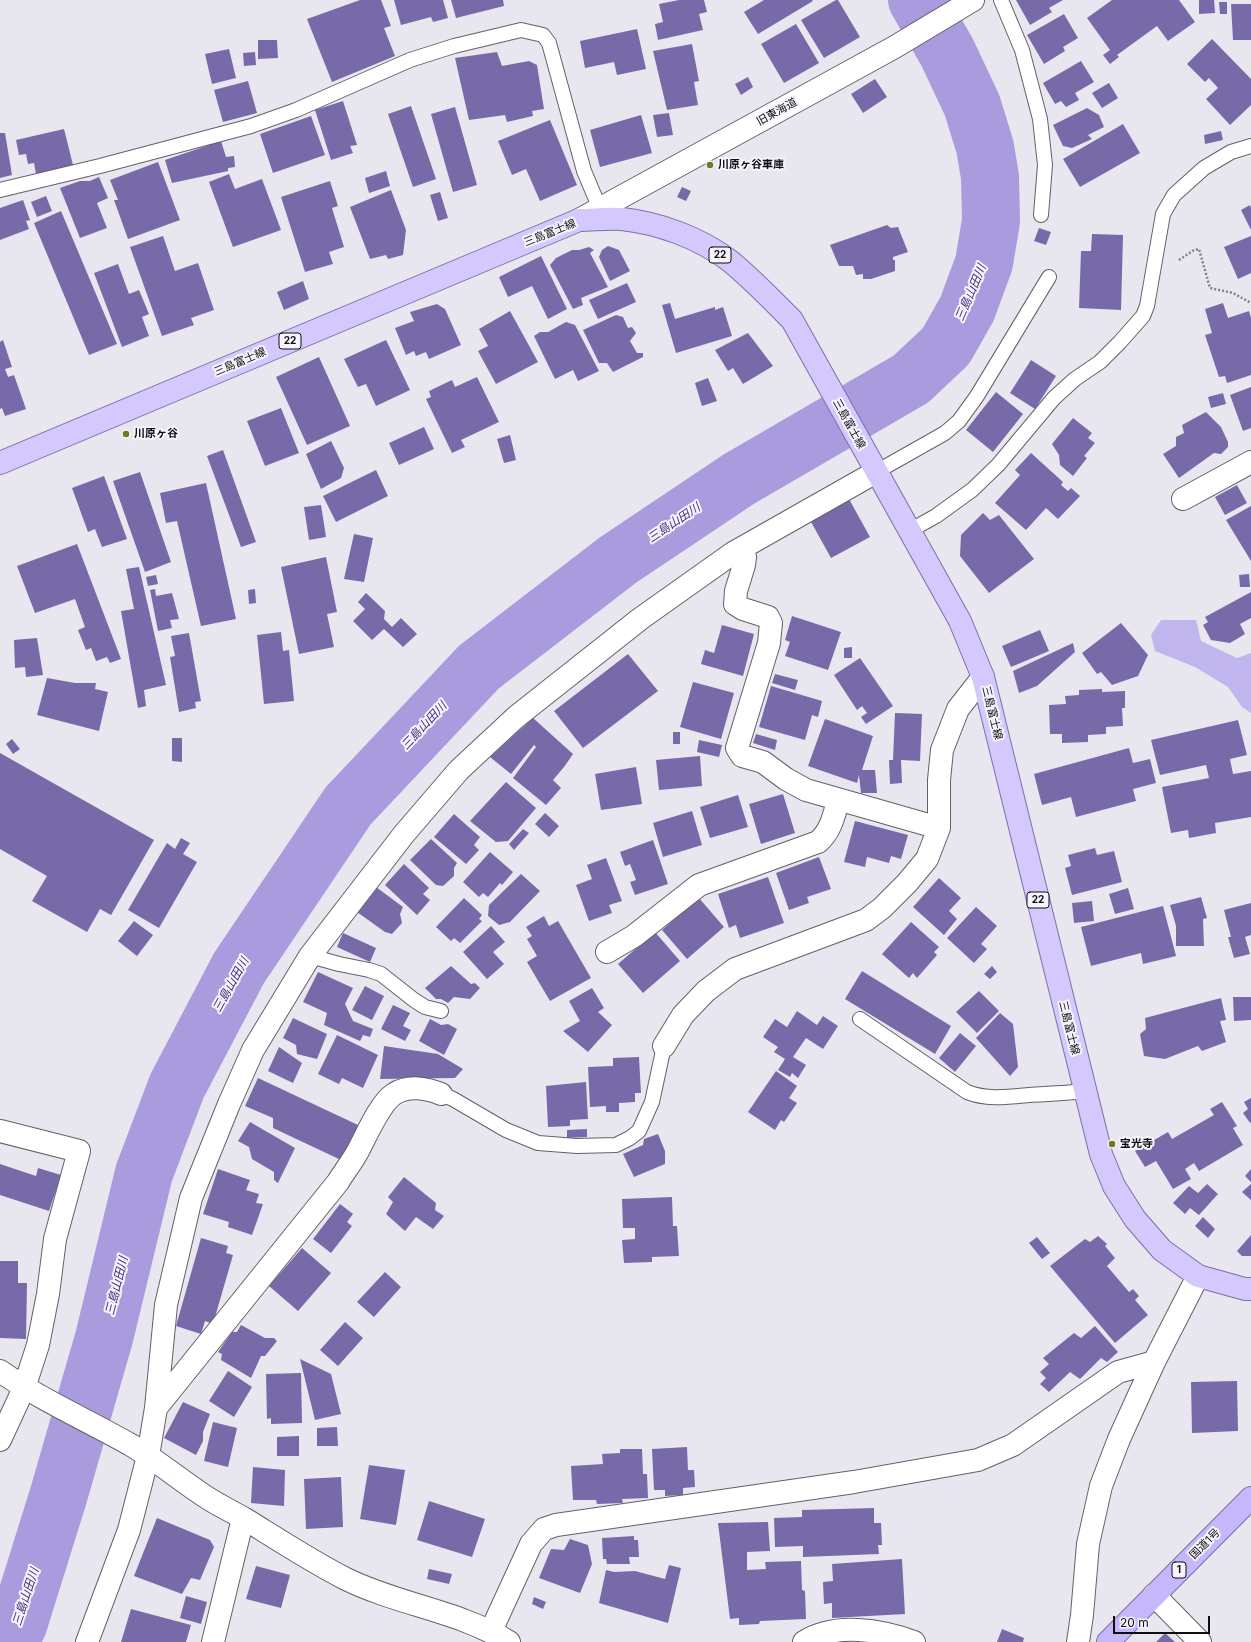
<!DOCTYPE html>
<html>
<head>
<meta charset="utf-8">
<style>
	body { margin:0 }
	#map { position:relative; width:1251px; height:1642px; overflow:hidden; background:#e8e7ef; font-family:Inter,sans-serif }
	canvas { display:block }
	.scale { position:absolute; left:1113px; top:1616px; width:97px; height:18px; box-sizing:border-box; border:2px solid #0f0f12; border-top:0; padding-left:5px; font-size:12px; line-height:14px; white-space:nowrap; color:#0f0f12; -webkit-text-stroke:3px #f5f4fc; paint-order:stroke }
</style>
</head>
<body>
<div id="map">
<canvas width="1251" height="1642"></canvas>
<div class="scale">20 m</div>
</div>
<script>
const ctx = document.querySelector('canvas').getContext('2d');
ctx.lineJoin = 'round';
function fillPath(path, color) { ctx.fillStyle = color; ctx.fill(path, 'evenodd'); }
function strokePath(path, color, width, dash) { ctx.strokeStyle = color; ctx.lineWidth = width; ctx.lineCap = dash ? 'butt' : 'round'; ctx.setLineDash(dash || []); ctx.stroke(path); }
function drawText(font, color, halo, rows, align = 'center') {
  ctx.font = font + ' Inter,"Noto Sans JP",sans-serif'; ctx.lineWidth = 4; ctx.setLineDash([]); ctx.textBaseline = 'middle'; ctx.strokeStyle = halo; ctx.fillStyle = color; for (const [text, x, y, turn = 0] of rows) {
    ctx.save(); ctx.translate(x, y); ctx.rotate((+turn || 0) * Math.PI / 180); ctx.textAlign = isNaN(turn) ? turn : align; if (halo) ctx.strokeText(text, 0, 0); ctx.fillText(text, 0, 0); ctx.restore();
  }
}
fillPath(new Path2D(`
	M1161,620H1196L1201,641L1237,658L1251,653V713L1242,707L1228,687L1195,667L1155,651L1151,635Z`), '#c0b5ec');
strokePath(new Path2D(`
	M10,1642L18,1625L58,1497L104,1338L144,1173L177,1086L239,968L348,806L479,667L618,560L739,479L911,379L946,346L967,309L984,263L991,221L990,177L985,147L972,105L947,52L917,0`), '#a99bde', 58);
fillPath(new Path2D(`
	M360,0H381L391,26L384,28L395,56L332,82L307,19Z
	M394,0H443L448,18L433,22L431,17L401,25Z
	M451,0H503L504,6L456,18Z
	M679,0H704L707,12L699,14L703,30L658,40L655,24L663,22L659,4Z
	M764,0H812L813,1L758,34L744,12Z
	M836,0H838L860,37L824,58L801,20Z
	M1016,0H1063L1049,8L1052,12L1030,25Z
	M1112,0H1179L1195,22L1168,41L1157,26L1117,55L1119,57L1110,64L1103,55L1110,50L1087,18Z
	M1199,0H1214L1215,13L1199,14Z
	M1219,2H1227V14H1220Z
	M1231,4H1251V40H1233Z
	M1064,14L1078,38L1063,47L1065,51L1044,64L1027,35Z
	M796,24L819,63L784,83L761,44Z
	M637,29L646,69L617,75L614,62L585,68L580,41Z
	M1212,39L1251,79V105L1230,125L1206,99L1218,88L1209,78L1205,82L1187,64Z
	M258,40H277L278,58L258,59Z
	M692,44L699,81L694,82L698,105L667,110L653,51Z
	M229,49L236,78L212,84L205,54Z
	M255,52L256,65L244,66L243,53Z
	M497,52L502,66L529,61L537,65L544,109L532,111L533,116L507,122L505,115L469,120L455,58Z
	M1081,61L1094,82L1075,93L1079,100L1066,107L1061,101L1055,104L1043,83Z
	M748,77L753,87L741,95L735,84Z
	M875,79L887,97L863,113L851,94Z
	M248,81L257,113L223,122L214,90Z
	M1109,83L1118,98L1102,108L1092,93Z
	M343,101L357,145L350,146L353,153L331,160L315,110Z
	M411,106L436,179L413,187L388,114Z
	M455,107L477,185L453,192L431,114Z
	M1087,108L1099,115L1104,127L1088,135L1092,139L1072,148L1063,146L1053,125Z
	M669,113L673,135L657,137L653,115Z
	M641,115L652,153L600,167L590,130Z
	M311,116L325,155L273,173L260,134Z
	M550,120L577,185L540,201L526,169L512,175L498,141Z
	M1123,124L1140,153L1080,187L1063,159Z
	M64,129L73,165L36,174L34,163L28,164L26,154L19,155L16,140Z
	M1221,131L1223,140L1205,144L1204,135Z
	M0,133H5L12,175L0,178Z
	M221,141L226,157L234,156L235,167L228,168V171L172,183L165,160Z
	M158,162L180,220L128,239L114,200H118L110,180Z
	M386,171L390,186L369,193L365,178Z
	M229,174L235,189L262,179L281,230L233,247L209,182Z
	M99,177L108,198L97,203L107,228L80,238L60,188L80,181H90Z
	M330,181L338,206L332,208L344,247L329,252L333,264L305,272L281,197Z
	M682,187L691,191L686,201L677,197Z
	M391,190L406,230L403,255L388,259L386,255L370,259L350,207Z
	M440,192L448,218L438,221L430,195Z
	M46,196L52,211L37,217L31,202Z
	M23,200L30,220L26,221L29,229L0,240V208Z
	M1250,205L1251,208V230L1241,210Z
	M61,211L117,344L89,355L34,223Z
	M887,225L891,228L898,227L908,252L893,257V260H895V271L871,279H863V274L856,275L853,266H839L830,245Z
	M1039,228L1051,232L1046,245L1034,241Z
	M1092,234L1123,235L1121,310L1079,308L1081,251H1091Z
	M163,236L175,271L198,263L214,310L191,318L194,325L162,336L130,247Z
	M1251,236V273L1238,279L1224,247Z
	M608,246L619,250L630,271L610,281L599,257L602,250Z
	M589,247L594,250L590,253L608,287L581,298L583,305L573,309L550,265L556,258L572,250H579Z
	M541,256L567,309L548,319L532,286L508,297L499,277Z
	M118,264L129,294L139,290L149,314L142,317L149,336L122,347L94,273Z
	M303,281L309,299L284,310L277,292Z
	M627,283L636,302L598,319L589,300Z
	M670,303L675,319L715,307V310L723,307L732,336L676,353L662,305Z
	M1223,303L1228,318L1249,311L1251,318V375L1227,383L1225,376L1219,377L1205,335L1212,333L1205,309Z
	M437,304L445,309L461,345L429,359L426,352L416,356L414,351L406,355L395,328L414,321L410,312Z
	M510,311L538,362L496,384L478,351L488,346L479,329Z
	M616,315L623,317L628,328L632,327L636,333L630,341L637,353H643V357L613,372L607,363H599L583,330Z
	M566,322L575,325L599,371L578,381L573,370L555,379L534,336L540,332H548Z
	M748,333L773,366L743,384L733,368L728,371L715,350Z
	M3,340L12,367L5,369L8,377L14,375L26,409L5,416L2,408L0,409V342Z
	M386,340L410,390L376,406L366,384L358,387L344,359Z
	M319,357L350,426L307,445L276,377Z
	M1031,360L1056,376L1035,409L1010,393Z
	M477,377L499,422L461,440L465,447L452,453L426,399L431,397L429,391L452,380L455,387Z
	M708,378L717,401L702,406L695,383Z
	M1251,387V428L1243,431L1230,395Z
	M996,392L1023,414L993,452L966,430Z
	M1223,393L1226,404L1211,408L1208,397Z
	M281,408L299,453L265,466L247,421Z
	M1206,412L1221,427L1228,442V447L1221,454L1214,453L1179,478L1163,454L1176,446V437L1184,433L1182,425Z
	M1073,418L1092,433L1088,438L1095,443L1084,456L1087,458L1073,476L1060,465L1059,455L1052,444Z
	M424,427L434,449L399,465L389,443Z
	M510,435L516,460L504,463L497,439Z
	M331,441L344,468L341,478L321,489L306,454Z
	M223,450L256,542L241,547L207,456Z
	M1031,453L1063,482L1061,485L1068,491L1071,488L1080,496L1058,519L1046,508L1026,530L995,503L1020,475L1015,470Z
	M376,470L388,496L336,522L323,496Z
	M140,472L171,562L145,572L113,481Z
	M104,476L127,539L102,547L95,529L88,532L72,488Z
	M206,483L236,619L201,626L177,521L166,523L160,493Z
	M1237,485L1247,503L1225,515L1215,497Z
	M849,499L870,537L831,558L810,520Z
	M321,505L326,537L309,540L304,507Z
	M1251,506V561L1226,520Z
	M983,513L990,520L999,515L1034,559L989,593L960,556L961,535Z
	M354,534L373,538L364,582L344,579Z
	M77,544L121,659L110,663L107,657L96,661L91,648L86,650L78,630L85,627L75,599L35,613L17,566Z
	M326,557L337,612L327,614L334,647L299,654L281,567Z
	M139,567L166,685L144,690L146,706L138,708L121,611L134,609L126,569Z
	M1249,574L1250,587H1240L1239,575Z
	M156,575L158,584L148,586L146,577Z
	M155,589L156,596L172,593L179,619L170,620L172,628L158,631L150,590Z
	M255,589L256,603L249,604L248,590Z
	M1251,592V618L1240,624L1245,634L1230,643L1211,640L1203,625L1208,622L1205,617Z
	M366,593L385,611L384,619L392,627L401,618L417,634L403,647L384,629L372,640L353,621L365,609L358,602Z
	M792,616L841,632L828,670L785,656L790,642L785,640Z
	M1121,623L1148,655L1138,676L1112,685L1101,672L1097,674L1082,653Z
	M722,625L754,634L743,676L701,664L705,650L714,653Z
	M1040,630L1049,651L1011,667L1002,646Z
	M281,632L283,651L289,650L294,701L264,704L257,635Z
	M189,633L201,701L195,702L196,708L179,712L170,657L175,656L171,636Z
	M37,638L43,675L26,677L25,667L15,668L14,640Z
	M1073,643L1075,652L1037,686L1019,693L1013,671Z
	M852,647V658H844V648Z
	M628,654L658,691L583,748L554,711Z
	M860,658L893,706L866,724L861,717L867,713L862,706L857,710L834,675Z
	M775,674L798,680L795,690L772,683Z
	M47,678L75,683H96L95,689L108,692L99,731L37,715Z
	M693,682L734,693L721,739L680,727Z
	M771,686L822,701L818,717L812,715L805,740L759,727Z
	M1102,689V692L1125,691V708H1122L1123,726L1106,727V734L1088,735V742L1062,743V734H1050L1049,705L1066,704L1065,696L1079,695V690Z
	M895,713L922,714L920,761L901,760L902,783L890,784L889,760H893Z
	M533,718L573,754L564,767L553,780L561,788L546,805L513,778L536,747L534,745L511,774L490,757Z
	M825,719L873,736L862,770H875L877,793H861L859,775L857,783L808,766Z
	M1238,720L1247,755L1230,759L1233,774L1251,771V817L1215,823L1216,833L1189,838L1188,830L1171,833L1162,787L1209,778L1206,765L1160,775L1151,740Z
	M673,732H680V744H673Z
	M756,734L777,740L775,750L753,743Z
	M172,738H182V762L172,761Z
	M12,739L20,749L13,754L6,744Z
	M699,740L722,745L719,757L697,752Z
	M1129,748L1133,763L1150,759L1156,783L1133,789L1136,801L1076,817L1071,797L1042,805L1034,774Z
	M0,753L154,840L111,915L100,909L87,932L32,901L47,876L0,849Z
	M700,756L702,786L659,790L656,760Z
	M636,767L642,804L601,810L595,774Z
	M506,782L536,808L508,841L496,842L470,821Z
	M783,794L795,833L761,844L749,804Z
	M738,795L748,827L710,838L700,807Z
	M692,811L702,845L663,857L653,823Z
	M545,813L559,826L549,837L535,824Z
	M454,814L480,837L474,845L479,850L466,864L434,837Z
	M855,821L908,835L901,859L891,856L889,863L867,857L865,867L844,862Z
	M523,829L529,833L514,850L509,844Z
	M181,838L190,843L183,854L197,862L159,928L128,910L167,843L175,849Z
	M431,839L457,863L454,868V876L443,886L436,885L410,860Z
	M653,840L668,884L635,895L630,882L636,880L630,864L625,866L620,852Z
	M1095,848L1097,855L1114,851L1122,882L1072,895L1065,868L1071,866L1068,855Z
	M490,852L513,872L502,885L500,883L488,897L483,893L479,897L463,882Z
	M819,857L831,889L807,897L809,903L789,910L776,873Z
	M606,858L622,901L609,905L612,913L589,921L576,885L592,879L587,865Z
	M404,864L429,888L423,894L430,900L417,915L385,885Z
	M521,874L540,891L510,922L499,925L488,916L489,905Z
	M768,877L784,923L740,938L736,925L729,928L718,894Z
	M939,878L961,898L949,911L957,919L944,935L913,907Z
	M376,887L403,907L400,914L402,923L392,934L385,932L357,912Z
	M1128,888L1134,909L1115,914L1109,894Z
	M1201,897L1207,918L1203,919L1204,946H1176V926L1170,905Z
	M464,898L482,915L479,919L482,921L460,943L454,938L451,941L436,927Z
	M699,898L724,927L687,959L662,930Z
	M1092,901L1094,921L1074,923L1072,903Z
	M1251,903V935L1245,937L1250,954L1234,958L1228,937H1231L1224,910Z
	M1163,906L1176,956L1143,964L1141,953L1091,966L1081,927Z
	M976,907L997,926L981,944L987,949L974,963L947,938Z
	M544,916L549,926L558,921L591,978L550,1001L527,962L537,956L527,939L532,936L526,927Z
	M134,921L153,935L137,956L118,941Z
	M911,922L939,947L934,952L937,955L917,978L913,973L909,978L882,954Z
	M491,926L505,942L493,952L504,964L487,979L463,952Z
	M655,932L680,961L643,993L618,964Z
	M343,933L376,948L370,962L337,947Z
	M451,966L471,984L475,983L480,988L470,999L454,997L448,1003L441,999H436L425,988Z
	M992,966L997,972L990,979L984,974Z
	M862,971L951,1026L935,1054L845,999Z
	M318,972L353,988L345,1004L353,1021L373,1029L370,1037L363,1035L360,1041L324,1025L327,1013L303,1002Z
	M365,986L384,996L372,1020L352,1010Z
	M592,988L604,1008L598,1012L612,1025L588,1052L563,1031L580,1021L569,1001Z
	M979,991L999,1011L977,1033L956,1012Z
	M1233,997H1251V1020L1234,1021Z
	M1221,998L1226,1020L1220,1021L1226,1042L1202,1051L1198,1046L1165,1059L1144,1056L1140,1034L1146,1029L1145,1018Z
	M393,1005L410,1013L403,1026L411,1030L405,1041L381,1029Z
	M797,1011L817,1025L823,1016L838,1026L823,1049L806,1038L793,1057L806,1065L798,1078L792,1073L790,1077L778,1070L785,1059L774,1052L778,1047L763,1037L775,1019L787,1027Z
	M1000,1013L1013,1024L1018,1067L1010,1076L976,1038Z
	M293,1018L327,1034L317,1059L297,1054L296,1045L283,1038Z
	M430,1019L441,1025L448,1024L457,1029L444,1055L419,1041Z
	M960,1033L976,1046L955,1072L939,1058Z
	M337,1035L378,1055L363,1088L342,1078L339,1084L318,1074Z
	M384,1046L438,1054L463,1069L455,1078L380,1079Z
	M279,1047L302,1063L293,1083L268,1071Z
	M639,1057L641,1093H635V1102L619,1103V1112H606V1106L590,1107L588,1067L613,1066V1058Z
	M776,1071L797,1086L789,1098L797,1103L784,1122L781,1120L775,1130L748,1112Z
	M258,1078L358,1125L341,1160L273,1128V1118L245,1106Z
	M586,1082L588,1119L570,1120V1126L548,1127L546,1086Z
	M1251,1098V1122L1250,1123L1243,1113L1248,1109L1244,1102Z
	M1222,1102L1237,1126L1233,1128L1243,1145L1199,1171L1194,1163L1185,1169L1191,1179L1173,1189L1156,1161L1145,1167L1135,1151L1168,1132L1172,1139L1214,1115L1210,1109Z
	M250,1122L295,1148L278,1183L274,1180V1172L252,1159L249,1147L238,1141Z
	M587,1129V1137L567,1138V1130Z
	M658,1134L665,1151V1164L634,1177L623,1154L643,1145L644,1139Z
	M0,1164L36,1176L38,1168L61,1175L49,1211L0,1195Z
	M218,1169L250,1180L246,1190L259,1194L256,1203L263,1204L252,1235L228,1227L229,1222L203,1214Z
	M1251,1169V1182L1245,1176Z
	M404,1177L436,1203L435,1210L444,1216L433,1229L416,1217L405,1231L386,1214L393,1202L388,1197Z
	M1207,1184L1218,1194L1199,1215L1190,1208L1185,1214L1173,1203L1189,1186L1198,1193Z
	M1251,1184V1200L1242,1192Z
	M672,1197L673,1226H677L679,1256L652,1257V1262L624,1263L622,1240L635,1239V1228H623L622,1199Z
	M340,1204L353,1214L347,1222L352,1226L331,1253L313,1239Z
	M1203,1217L1215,1229L1208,1238L1195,1226Z
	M1251,1235V1256H1242L1237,1251Z
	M1098,1236L1107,1244L1105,1246L1115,1258L1107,1266L1129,1292L1133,1289L1139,1296L1135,1300L1148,1315L1115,1343L1050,1266L1085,1239L1090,1242Z
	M1037,1237L1050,1253L1042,1259L1029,1243Z
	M201,1238L228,1246L226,1253L233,1255L213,1324L205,1321L201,1334L176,1326Z
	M302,1248L331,1273L298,1311L269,1286Z
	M0,1261H18V1283H27L26,1339L0,1338Z
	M385,1272L401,1287L374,1317L357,1302Z
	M345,1322L363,1338L338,1366L320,1350Z
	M241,1325L265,1338H274L277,1341L265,1356H261L251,1378L221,1360L222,1354L218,1352L232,1332H237Z
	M1095,1326L1118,1352L1107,1362L1101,1358L1080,1379L1070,1372L1049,1392L1040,1384L1046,1378L1040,1372L1049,1364L1043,1358L1074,1333L1081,1338Z
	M300,1359L331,1374L341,1414L315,1420Z
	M228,1371L252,1387L234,1417L209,1401Z
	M301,1373L302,1423L271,1424V1418L267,1419L266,1374Z
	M1237,1381L1238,1431L1192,1433L1191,1382Z
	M183,1402L210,1414L203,1432V1441L196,1455L164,1438Z
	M213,1422L237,1428L228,1467L204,1461Z
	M337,1427L338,1446H317V1428Z
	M299,1436V1456H277V1437Z
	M687,1447L688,1470H694L695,1487L683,1488V1495L665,1496V1490H654L652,1449Z
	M620,1449H642L643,1474H647L648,1498L622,1499L623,1503L597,1504L596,1500H573L571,1466L603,1464L602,1454L620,1453Z
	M369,1465L405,1470L396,1525L360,1519Z
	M253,1467L285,1470L284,1506L251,1503Z
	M341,1477L343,1527L306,1529L304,1479Z
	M429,1501L485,1519L472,1557L417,1540Z
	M874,1508V1523H881L882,1545H878L879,1554L803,1557V1546L775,1547L774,1518L802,1517V1510Z
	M157,1518L210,1540L214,1547L200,1580L191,1578L182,1594L134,1576Z
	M768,1522L770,1551L747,1552V1570L766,1569L765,1562L801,1561L802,1590L805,1591L806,1619L760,1621L759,1624L739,1625V1618L730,1619L718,1523Z
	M634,1536V1540H638L639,1557H629L630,1564H607L606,1559H603L602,1538Z
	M570,1539L588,1545L592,1564L580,1593L539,1578L551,1549L564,1550Z
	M902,1559L905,1614L832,1618V1603L824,1604L823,1582L833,1581L832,1564Z
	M669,1565L681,1568L668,1623L599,1603L606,1570L614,1572L635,1571L665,1579Z
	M256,1566L290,1575L281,1608L246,1599Z
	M429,1569L452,1574L449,1584L427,1579Z
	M186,1596L207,1602L201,1624L180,1618Z
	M534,1597L546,1602L543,1609L532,1604Z
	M131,1609L191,1625L186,1642H121Z
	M1002,1629L1024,1638L1023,1642H997Z
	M1165,1633L1175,1642H1156Z`), '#786aa9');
const service = new Path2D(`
	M1001,0L1022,50L1040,119L1045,165L1041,215
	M0,190L100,166L251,126L296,110L410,60L454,46L521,30L543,35L549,43L584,171L600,209
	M876,472L945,433L959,421L977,396L1049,277
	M909,531L936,516L972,490L998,465L1054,398L1075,379L1100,362L1120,342L1143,316L1147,306L1163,214L1174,195L1204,168L1231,152L1251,146
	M310,956L339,964L369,970L381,974L414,1000L425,1007L441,1011
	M860,1019L967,1092C987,1100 1008,1097 1029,1095C1047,1094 1066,1093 1085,1091
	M441,1094L453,1099L506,1130L538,1143L577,1146L616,1145L630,1138L639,1131L652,1102L664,1046`);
const minor = new Path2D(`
	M579,220L893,48L973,0
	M1183,499L1251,462
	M742,548L745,557L744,565L736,591L735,604L743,609L768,617L771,623L769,643L737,748L742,756L763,762L786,779L806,790L939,828
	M607,952L634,936L699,885L818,842C831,831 834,815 838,801
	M664,1046L683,1015L706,991L735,969L866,920L882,908L907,883L927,859L939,828V780L942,750L958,709L983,677
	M0,1131L79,1151L55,1239L48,1294L38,1345L24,1388L0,1440
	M0,1371C41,1400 87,1420 131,1445C156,1460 179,1479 203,1495C216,1504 231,1511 245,1519C279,1540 311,1561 346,1579C399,1605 459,1611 509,1642
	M156,1408L338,1182C344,1172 352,1162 358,1151C366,1136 380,1103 394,1094C408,1085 427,1088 441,1094
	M1154,1595L1200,1642
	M491,1631L531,1544L544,1529L556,1525L854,1482L978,1460L1013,1445L1118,1372L1154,1362
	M87,1642L129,1530L148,1456L156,1408L166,1305L191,1198L229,1104L253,1050L310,956L404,834L459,770L516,717L640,619L733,553L876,472
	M213,1642L243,1518
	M804,1642C836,1622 881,1630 914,1642
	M1078,1642L1082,1615L1088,1544L1101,1486L1119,1439L1154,1362L1198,1276`);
const primary = new Path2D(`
	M0,463L579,220C593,220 608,218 622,219C659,223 700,238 730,261C752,279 772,300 792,320L960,621L983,677L1101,1154L1114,1186L1135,1219L1162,1250L1198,1276L1245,1289H1251`);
const trunk = new Path2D(`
	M1108,1642L1251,1498`);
strokePath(service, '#626168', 16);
strokePath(minor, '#626168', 24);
strokePath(primary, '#7c6faa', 24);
strokePath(trunk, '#7c6faa', 24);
strokePath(new Path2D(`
	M1179,260L1194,250L1199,249L1210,288L1233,293L1251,303`), '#808085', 2.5, [2, 2]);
strokePath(service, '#fff', 14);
strokePath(minor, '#fff', 22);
strokePath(primary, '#d4c8fd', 22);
strokePath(trunk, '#c6b6fc', 22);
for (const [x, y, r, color] of [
	[710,165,4,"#737923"],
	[126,434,4,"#737923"],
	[1112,1144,4,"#737923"]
]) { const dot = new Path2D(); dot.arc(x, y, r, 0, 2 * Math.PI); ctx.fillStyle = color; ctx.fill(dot); strokePath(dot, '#f5f4fc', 1.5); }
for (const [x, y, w] of [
	[720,255,22],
	[290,341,22],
	[1038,900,22],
	[1179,1570,14]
]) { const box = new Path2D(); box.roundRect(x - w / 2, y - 8, w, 16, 3); ctx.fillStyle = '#f5f4fc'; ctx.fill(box); strokePath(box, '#0f0f12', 1); }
drawText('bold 10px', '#0f0f12', null, [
	["22",720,255],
	["22",290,341],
	["22",1038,900],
	["1",1179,1570]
]);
drawText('11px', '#0f0f12', '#f5f4fc', [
	["旧東海道",777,112,-29],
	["三島富士線",550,233,-22],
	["三島富士線",240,362,-23],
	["三島富士線",849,424,61],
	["三島富士線",992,713,76],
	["三島富士線",1069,1028,76],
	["国道1号",1205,1544,-45]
]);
drawText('bold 11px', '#0f0f12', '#f5f4fc', [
	["川原ヶ谷車庫",718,165],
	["川原ヶ谷",134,434],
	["宝光寺",1120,1144]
], 'left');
drawText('italic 12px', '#452d7b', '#f5f4fc', [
	["三島山田川",971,293,-67],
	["三島山田川",674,523,-34],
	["三島山田川",424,726,-47],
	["三島山田川",231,985,-61],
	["三島山田川",117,1286,-76],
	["三島山田川",26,1597,-72]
]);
</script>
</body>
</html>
